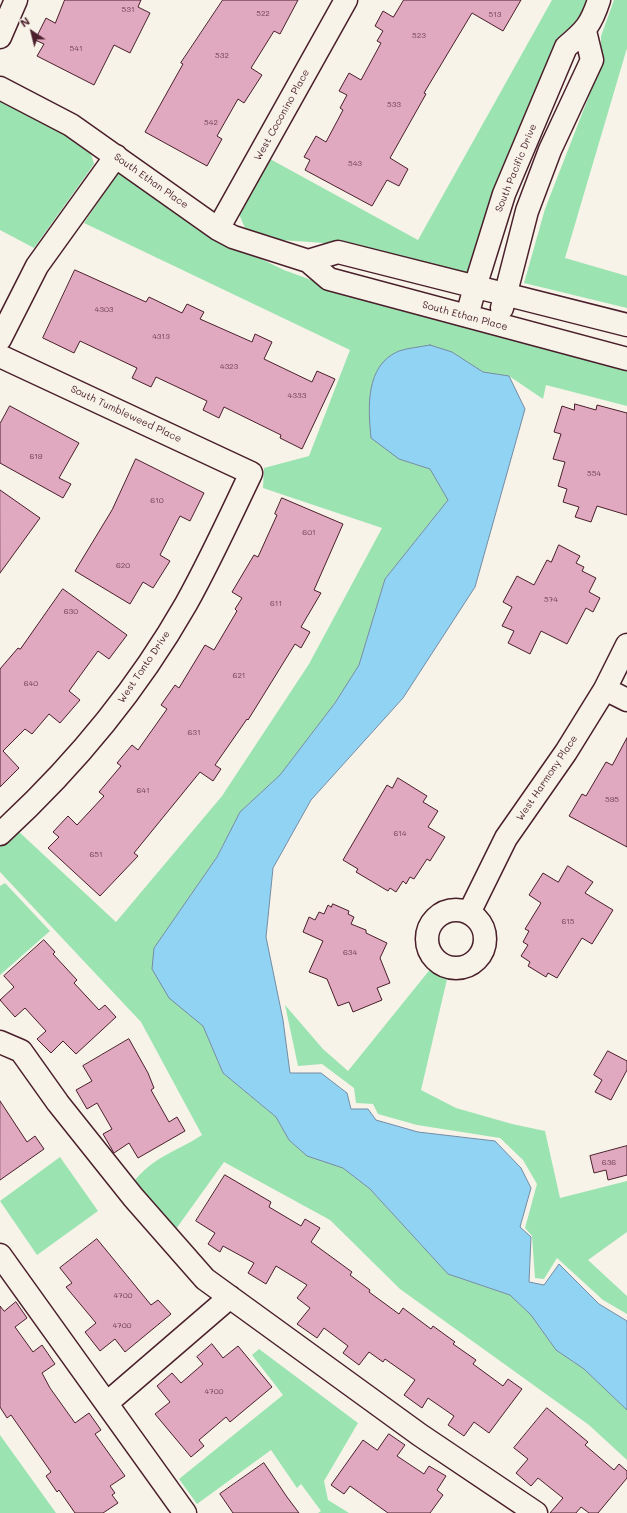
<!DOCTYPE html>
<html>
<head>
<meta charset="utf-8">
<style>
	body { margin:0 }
	#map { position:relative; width:627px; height:1513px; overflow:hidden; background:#f7f3e8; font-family:Mali,sans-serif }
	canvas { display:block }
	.north { position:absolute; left:12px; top:12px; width:40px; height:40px; -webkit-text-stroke:3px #f7f3e8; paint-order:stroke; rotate:325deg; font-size:11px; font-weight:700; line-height:16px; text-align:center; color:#4a1f2b }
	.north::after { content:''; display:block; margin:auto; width:14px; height:18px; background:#4a1f2b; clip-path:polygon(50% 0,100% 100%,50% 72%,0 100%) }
</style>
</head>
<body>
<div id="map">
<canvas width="627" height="1513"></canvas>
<div class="north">N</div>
</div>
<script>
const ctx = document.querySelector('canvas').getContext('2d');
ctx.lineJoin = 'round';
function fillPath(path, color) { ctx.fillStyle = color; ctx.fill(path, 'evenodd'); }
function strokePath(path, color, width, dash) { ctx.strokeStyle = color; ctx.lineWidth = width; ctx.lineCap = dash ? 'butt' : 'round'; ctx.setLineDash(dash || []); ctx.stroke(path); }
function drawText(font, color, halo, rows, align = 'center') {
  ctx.font = font + ' Mali,sans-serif'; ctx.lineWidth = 4; ctx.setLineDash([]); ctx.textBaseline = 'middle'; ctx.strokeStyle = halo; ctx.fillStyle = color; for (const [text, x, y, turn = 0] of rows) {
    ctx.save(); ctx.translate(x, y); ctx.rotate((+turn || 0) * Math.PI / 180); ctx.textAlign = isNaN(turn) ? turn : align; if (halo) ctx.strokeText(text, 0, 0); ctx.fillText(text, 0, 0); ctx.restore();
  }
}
fillPath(new Path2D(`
	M552,0H588L580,24L472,276L338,244L281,240L245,228L239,214L270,159L418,240Z
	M614,0H627V48L565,258L627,276V308L524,283L545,209L601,65V36Z
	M0,101L43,122L90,150L94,164L34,248L0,230Z
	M119,172L199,229L284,270L344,292L627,368V406L546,385L543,399L509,376L483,372L452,352L399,459L430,469L448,500L385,579L359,665L335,703L280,775L240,812L217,857L154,948L183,1008L203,1026L223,1073L276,1117L289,1140L307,1156L343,1168L370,1189L448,1274L510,1295L531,1315L556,1350L584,1369L627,1410V1460L589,1425L400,1289L330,1220L224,1162L176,1229L132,1184C152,1157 176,1152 202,1135L141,1022L0,872V846L17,830L116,922L222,796L309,664L382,528L263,488L264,468L309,456L350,350L84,223Z
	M5,883L50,931L0,975V886Z
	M432,967L448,975L421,1090L456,1108L512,1124L545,1131L560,1198L627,1181V1232L588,1260L627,1296V1314L603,1300L557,1258L544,1279L535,1278L532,1236L525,1228L537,1184L523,1160L500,1138L417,1125L378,1114L373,1104L356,1103L354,1088L322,1064L298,1066L285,1005L323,1049L348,1071Z
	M60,1157L98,1211L37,1255L0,1201Z
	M259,1349L358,1423L324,1481L328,1500L349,1513H318L321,1511L301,1484L297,1488L271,1450L197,1504L179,1479L283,1395L252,1355Z
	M0,1435L56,1513H0Z`), '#9be4b2');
const water = new Path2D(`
	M430,345L452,352L483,372L509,376L525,409L475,587L403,698L311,800L273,868L266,937L283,1020L290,1073H321L347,1093L351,1109H368L376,1120L418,1132L495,1141L521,1168L531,1188L520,1227L531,1237L529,1282L544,1285L559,1264L599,1304L627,1321V1410L584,1369L556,1350L531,1315L510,1295L448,1274L370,1189L343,1168L307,1156L289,1140L276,1117L223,1073L203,1026L169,998L152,969L154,948L217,857L240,812L280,775L335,703L359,665L385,579L448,500L430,469L399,459L371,438C368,408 365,365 399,351C408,348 420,347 430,345Z`);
fillPath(water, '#91d3f3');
strokePath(water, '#758ba3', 1);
const building = new Path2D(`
	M65,0H141L138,7L150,13L130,53L114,45L94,85L37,56L44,44L35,40L46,18L55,23Z
	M223,0H298L280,34L274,31L251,68L262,75L244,103L238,99L217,136L222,139L207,166L145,132L183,64L181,63Z
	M404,0H521L503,31L472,13L424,93L426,94L390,158L408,169L399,186L387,180L372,206L305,170L310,160L304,157L316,136L326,142L343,110L340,108L347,95L339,91L349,73L361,80L381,43L377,41L383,31L375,26L383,11L393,17Z
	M75,270L146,302L149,297L182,313L187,304L204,312L200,319L252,342L255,334L272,342L264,359L312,382L317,371L335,379L302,449L280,438L281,435L224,407L219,418L203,410L207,401L156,377L151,387L132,378L137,368L80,341L74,353L43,338Z
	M575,404L596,410L597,405L627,413V515L597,506L591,522L575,517L579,507L563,502L567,489L558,486L565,462L553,459L561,434L554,432L562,406L574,410Z
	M10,406L79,443L59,478L71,484L63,498L0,463V424Z
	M136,459L204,493L190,521L180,516L160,555L170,561L153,588L143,582L130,604L75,571L112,510Z
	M0,490L40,518L0,573Z
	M282,498L343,524L314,590L321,593L301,627L310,632L301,648L295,644L248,720L247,719L215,765L221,769L213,781L200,772L134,853L138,856L100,896L48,848L59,837L53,832L68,816L77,825L104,796L99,792L121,766L117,763L132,745L138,750L167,709L161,705L175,685L179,688L205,645L214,650L237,611L235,609L242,598L232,592L254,555L258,557L277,515L275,514Z
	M559,545L580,556L576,563L584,567L582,571L596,578L589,592L600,598L593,612L586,608L567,644L541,631L530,654L508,643L514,631L502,626L512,607L503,602L517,576L534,585L547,560L551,562Z
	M63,589L127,635L109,659L98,651L69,691L80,700L60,723L49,714L32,734L25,729L3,751L19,768L0,787V669L18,648L20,649Z
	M627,738V847L569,816L582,794L586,796L606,762L612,765Z
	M398,778L427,796L423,802L438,811L428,827L445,837L430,861L427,859L414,879L410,877L406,884L403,881L396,892L390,888L388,891L356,872L358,869L343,860L387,785L392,788Z
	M568,866L593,882L585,893L613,910L592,944L582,938L557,978L548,973L546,977L528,966L530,962L521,956L528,945L523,942L529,931L525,929L541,903L529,895L543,873L558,882Z
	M333,904L349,911L348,914L354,917L351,924L366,930V933L387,943L380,958L390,983L377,988L382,1000L353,1012L349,1002L338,1006L327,979L309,972L323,941L303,932L309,917L315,920L319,912L324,914L328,905L331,907Z
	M44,940L55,952L53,954L77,980L74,983L99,1010L105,1005L116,1017L76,1054L63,1041L51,1053L37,1039L46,1031L25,1008L15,1017L0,1000L14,987L4,976Z
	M129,1039L148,1073L154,1088L151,1090L169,1122L177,1117L185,1131L138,1158L129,1143L114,1153L103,1134L112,1129L97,1103L87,1109L76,1090L92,1081L83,1066Z
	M608,1051L627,1061V1070L611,1100L595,1092L602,1080L594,1075Z
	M0,1101L27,1142L35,1136L44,1149L0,1180Z
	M627,1146V1175L608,1180L606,1170L594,1173L590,1156Z
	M225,1175L271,1202L269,1207L301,1226L305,1219L320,1228L311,1242L352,1272L350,1275L370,1290L369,1292L399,1314L403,1308L431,1329L433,1326L455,1342L453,1344L476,1360L473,1364L503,1386L508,1379L522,1389L489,1433L474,1422L464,1436L448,1425L454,1416L428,1398L422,1408L404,1395L415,1380L385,1359L383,1362L369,1352L359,1365L343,1353L348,1346L324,1328L317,1338L297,1324L310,1308L297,1298L307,1285L276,1266L266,1284L248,1273L254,1263L223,1246L220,1252L208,1244L215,1233L196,1221Z
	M97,1239L151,1305L158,1300L171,1314L125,1352L115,1339L100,1351L85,1332L96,1323L66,1287L72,1283L60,1268Z
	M16,1302L27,1318L15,1327L33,1352L42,1345L55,1364L42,1373L50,1388L75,1423L89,1413L101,1430L95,1434L125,1476L110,1486L115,1493L112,1495L118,1503L103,1513H75L59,1490L57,1492L46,1476L51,1472L11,1415L7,1418L0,1407V1306L4,1311Z
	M212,1344L223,1358L238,1346L272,1387L230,1422L226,1417L199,1440L204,1446L191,1457L155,1414L170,1402L157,1386L172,1373L181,1383L203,1364L197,1357Z
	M547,1408L588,1442L585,1445L614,1470L619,1464L627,1471V1478L598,1513H589L581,1507L576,1513H550L563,1498L538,1478L531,1486L516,1473L528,1459L514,1448Z
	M389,1434L405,1445L397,1456L424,1474L429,1466L446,1476L437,1490L443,1495L430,1513H388L350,1486L344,1494L331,1485L363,1440L377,1450Z
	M264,1463L287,1497L299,1513H233L220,1494Z`);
fillPath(building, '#e0a9c0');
strokePath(building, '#4a1f2b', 1);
const street = new Path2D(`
	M0,37L16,0
	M0,88L71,125L218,229L233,237L308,261L329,279L627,359
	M218,229L346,0
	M308,261L338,252L627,325
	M502,308L527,211L550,150L592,60L585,31
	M467,316L475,287L504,194L566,47C585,31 591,25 599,0
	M0,339L37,266L116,156
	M0,356L251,473C230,517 210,561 186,604C137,690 73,767 0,834
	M605,689L627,700
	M427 939a29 29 0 1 1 58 0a29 29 0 1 1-58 0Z
	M469,913L506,838L566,752L605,689L627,645
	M0,1042L21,1051L58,1103L133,1197L205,1279L420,1435L536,1513
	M0,1255L185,1513
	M107,1403L230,1297`);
strokePath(street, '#4a1f2b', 25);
strokePath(street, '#f7f3e8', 22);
drawText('8px', '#704250', null, [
	["531",128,10],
	["522",263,14],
	["513",495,15],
	["523",419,36],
	["541",76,49],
	["532",222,56],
	["533",394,105],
	["542",211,123],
	["543",355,164],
	["4303",104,310],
	["4313",161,337],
	["4323",229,367],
	["4333",297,396],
	["619",36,457],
	["554",594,474],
	["610",157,501],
	["601",309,533],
	["620",123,566],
	["574",551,600],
	["611",276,604],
	["630",71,612],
	["621",239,676],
	["640",31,684],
	["631",194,733],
	["641",143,791],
	["595",612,800],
	["614",400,834],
	["651",96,855],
	["615",568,922],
	["634",350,953],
	["636",609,1163],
	["4700",123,1296],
	["4700",122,1326],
	["4700",214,1392]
]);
drawText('10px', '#4a1f2b', '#f7f3e8', [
	["West Coconino Place",282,115,-61],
	["South Pacific Drive",516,168,-68],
	["South Ethan Place",151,181,35],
	["South Ethan Place",465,316,15],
	["South Tumbleweed Place",126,414,25],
	["West Tonto Drive",144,667,-56],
	["West Harmony Place",547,778,-56]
]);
</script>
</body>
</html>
